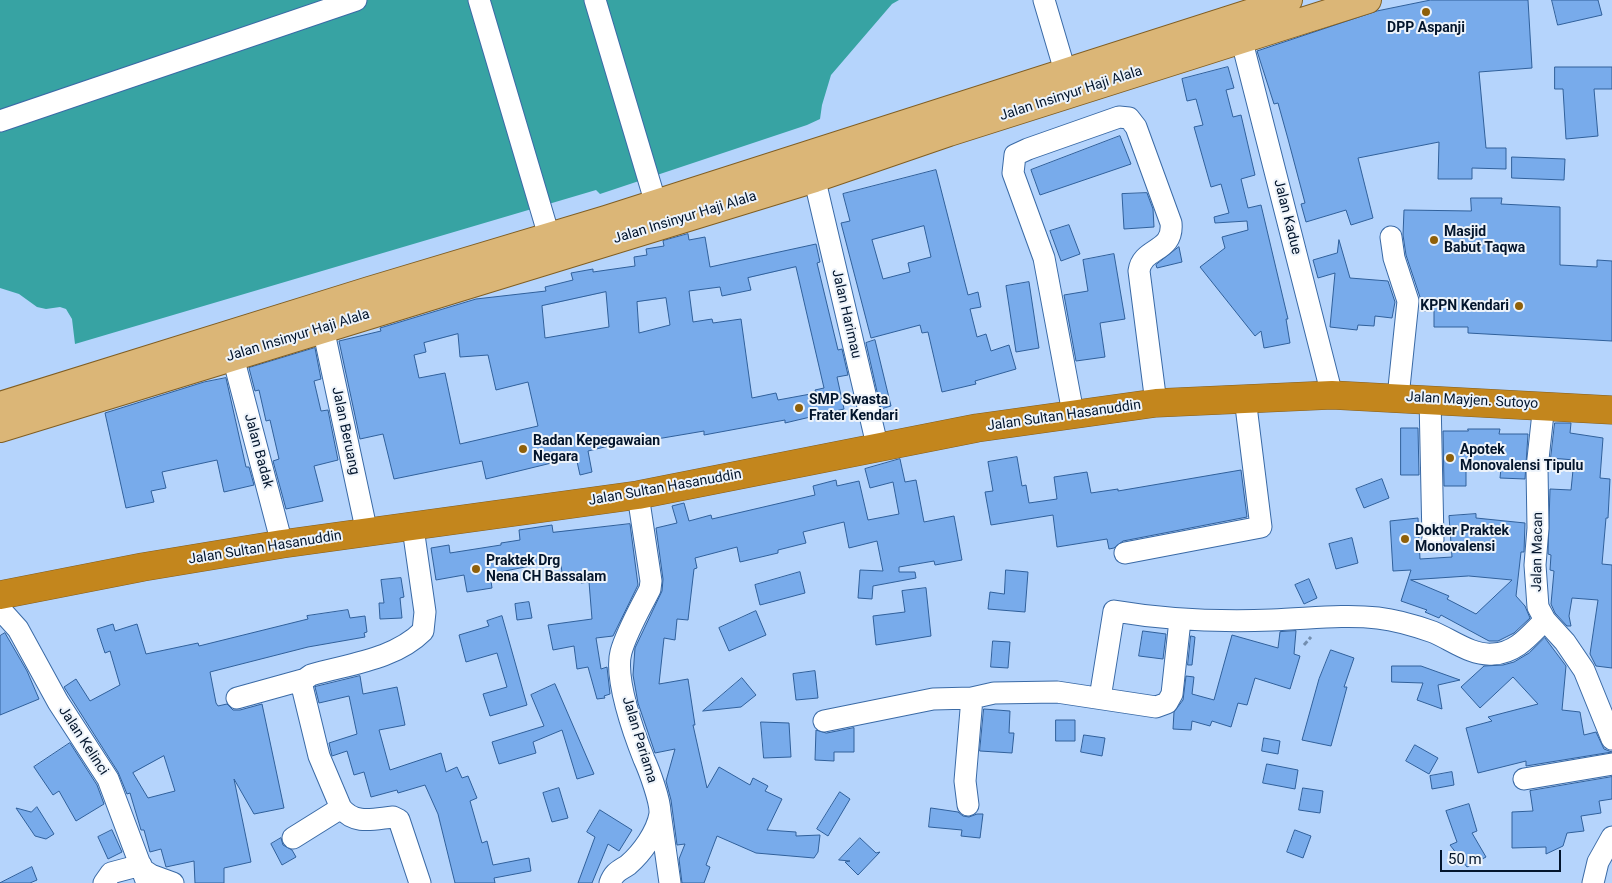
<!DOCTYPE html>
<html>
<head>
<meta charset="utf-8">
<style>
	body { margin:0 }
	#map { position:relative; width:1612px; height:883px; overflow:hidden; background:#b5d4fc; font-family:Roboto,sans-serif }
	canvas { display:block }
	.scale { position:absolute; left:1440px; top:850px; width:121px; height:22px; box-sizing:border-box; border:2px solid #03152c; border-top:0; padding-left:6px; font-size:15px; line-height:18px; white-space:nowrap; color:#03152c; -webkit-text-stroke:4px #edf3fa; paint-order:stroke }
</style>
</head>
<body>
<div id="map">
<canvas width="1612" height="883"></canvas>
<div class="scale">50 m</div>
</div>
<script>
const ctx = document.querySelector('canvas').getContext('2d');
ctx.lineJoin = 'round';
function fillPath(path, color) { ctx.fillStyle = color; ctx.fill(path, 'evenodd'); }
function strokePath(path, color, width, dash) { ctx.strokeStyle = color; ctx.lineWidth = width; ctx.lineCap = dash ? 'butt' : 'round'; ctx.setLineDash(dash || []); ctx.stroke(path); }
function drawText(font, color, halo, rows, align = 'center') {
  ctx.font = font + ' Roboto,sans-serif'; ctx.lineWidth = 4; ctx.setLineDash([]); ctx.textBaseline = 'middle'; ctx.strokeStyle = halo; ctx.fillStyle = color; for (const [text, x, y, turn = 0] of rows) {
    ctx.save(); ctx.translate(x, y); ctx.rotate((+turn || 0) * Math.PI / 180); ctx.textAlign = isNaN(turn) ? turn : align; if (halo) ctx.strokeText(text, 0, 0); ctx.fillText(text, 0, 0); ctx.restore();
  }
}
fillPath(new Path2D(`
	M0,0H899L892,4L831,75L822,105L820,119L807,125L600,194L596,190L75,344L72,319L66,309L60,307L46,309L37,307L19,294L0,288Z`), '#37a3a3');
const building = new Path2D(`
	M1431,0H1528L1532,68L1479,72L1486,148H1506V169L1472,168V179H1438L1439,142L1358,158L1373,218L1351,225L1346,210L1306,222L1301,204L1305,203L1288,139L1278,103L1274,104L1257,51L1377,11Z
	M1552,0H1598L1602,15L1558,25Z
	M1228,67L1234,88L1226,90L1233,117L1241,115L1255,175L1241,179L1248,208L1261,205L1288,319H1286L1290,343L1264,348L1261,331L1255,336L1200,267L1225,248L1222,237L1248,230L1247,221L1215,223L1214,217L1229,213L1221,184L1211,187L1194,127L1203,125L1196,99L1187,101L1182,79Z
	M1555,67H1612V89H1594L1598,136L1566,139L1563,89H1555Z
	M1120,136L1131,164L1040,195L1031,170Z
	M1512,157L1565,159L1564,180L1512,178Z
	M936,170L968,295L978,292L981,307L970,309L977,337L986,334L991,351L1009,345L1016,369L975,381L976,384L942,392L928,332L922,333L920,325L871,338L841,223L850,221L843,194ZM924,226L931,257L908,263L910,272L883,279L872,240Z
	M1147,193L1153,209L1154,227L1124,229L1122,194Z
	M1471,198H1502L1501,204L1560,207V265L1597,267V260L1612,261V341L1468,333V327H1434V311H1420V297L1406,255L1403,235L1404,210L1471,211Z
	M1069,225L1080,254L1061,261L1050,231Z
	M688,234L689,240L705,237L710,267L816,244L820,262L817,263L838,350L842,349L848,375L837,377L844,409L785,423V420L704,435V431L639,442L638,439L588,451L592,472L580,475L576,457L486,479L482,461L394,479L383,434L360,439L339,341L381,331L380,328L476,299L546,291L545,287L573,280L571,273L593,269V272L635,266L634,257L647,255L646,249L664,246L663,241ZM796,267L824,388L815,390L816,393L778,400L776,393L752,398L741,319L713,323L712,319L693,322L689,291L720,287L722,296L751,290L748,278ZM606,292L609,327L545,338L542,306ZM666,298L670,325L639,333L637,302ZM458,334L460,357L488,355L496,390L528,382L538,426L460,444L445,373L419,378L414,355L426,352L424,343Z
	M1339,240L1350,278L1388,281L1395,302L1392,318L1375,316L1374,326L1358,325L1357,330L1330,327L1335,273L1318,278L1313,260L1337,253Z
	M1179,247L1182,262L1157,268L1156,265Z
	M1114,254L1125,319L1100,323L1105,357L1076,361L1064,295L1088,291L1083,260Z
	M1029,282L1039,348L1016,352L1006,286Z
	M875,340L891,406L881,409L866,343Z
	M315,348L321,379L314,381L321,411L328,410L338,460L314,466L323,501L286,509L273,461L279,459L270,420L266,421L259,390L255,391L249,368Z
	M226,378L246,467H249L254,485L224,492L217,460L162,472L166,488L151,491L154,502L126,508L105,413L204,382Z
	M1555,423H1571L1570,433L1603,438L1600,478L1610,479L1608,518H1606L1602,564L1612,565V668L1596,666L1590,654L1598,600L1572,598L1569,616L1571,626H1567L1555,613L1551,604L1554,571L1550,570L1551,555L1548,554L1550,489L1571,490L1574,460L1551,458Z
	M1401,428H1418L1419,475H1401Z
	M1468,429H1500L1499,434H1528L1525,479L1500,478L1501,468L1466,467V486H1444L1443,431H1468Z
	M1017,457L1022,486L1026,485L1029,503L1057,499L1054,477L1087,472L1091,493L1118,489V491L1241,470L1247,517L1123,541L1114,548L1109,549L1107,539L1057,547L1053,515L991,525L985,492L993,491L988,462Z
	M900,459L905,482L916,480L924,522L954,516L962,560L935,565L934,561L899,567V572H915L916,578L873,586L872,599L858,598L860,570L883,571L877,541L849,548L844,522L803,532L806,543L778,550V553L740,562L737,547L695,558L697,568L694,569L688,620L677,619L675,640L664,638L659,684L688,679L695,725H693L707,788L719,767L750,785L753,778L768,786L765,791L782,799L767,830L796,832V836L820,835L818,852L814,858L756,853L717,836L706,865L710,867L704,883H682L679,859L685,844L677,845L671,800L666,781L675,749L655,753L638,703L633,675L635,648L662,591L663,579L656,528L677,523L672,506L684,503L689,521L711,515L712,519L815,495L813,486L836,480L837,486L859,481L868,520L899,514L893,482L870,488L865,469Z
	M1382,479L1389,498L1364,508L1356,489Z
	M1476,514V518L1525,523L1524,552H1521L1516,596L1525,606L1530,618L1514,633L1498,641H1489L1441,615L1439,618L1425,612L1427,610L1401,601L1411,570L1393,571L1390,521L1418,518L1420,559L1452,557L1449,516ZM1469,576L1512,580L1476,614L1447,599L1449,596L1411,580Z
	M630,524L638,585L613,636L596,638L601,669L607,667L610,694L604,696L605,698L597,699L588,667L577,669L574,646L553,650L548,625L592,619L589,582L581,583L580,576L563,578L560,560L490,574L492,588L467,592L464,575L436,580L431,548L449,545L450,553L501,545V543L520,540L519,530L552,525L553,532Z
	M1352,538L1358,563L1336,569L1329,544Z
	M1006,570L1028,572L1025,612L988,609L990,592L1004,594Z
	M800,572L805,593L760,605L755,585Z
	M401,578L404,597L400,598L402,618L380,619L379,603H384L381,580Z
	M1309,579L1317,598L1304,604L1295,585Z
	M926,588L931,636L876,645L873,616L905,612L902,591Z
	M529,602L532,618L517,620L515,604Z
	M348,610L350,618L365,616L367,632L364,633L365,637L308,647L210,672L216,703L218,706L227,704L233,710H240L262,704L284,808L254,814L234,779L251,862L224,868V883H195L194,861L166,867L161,849L150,852L144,830H141L130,793L127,794L118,772L64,687L76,679L90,701L120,685L110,651L105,653L97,629L113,624L115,631L137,624L146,654L198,643L199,646L308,619L307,616ZM164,756L175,791L148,798L133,773Z
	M756,611L766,635L729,651L719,628Z
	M502,616L527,705L490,716L483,694L507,687L497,653L466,662L459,635L489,626L487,621Z
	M1143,631L1166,634L1163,659L1139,656Z
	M1296,631L1294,654L1300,656L1290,689L1255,678L1247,705L1238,703L1231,727L1212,721L1210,726L1192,721L1191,730L1173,729L1174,712L1183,700L1186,676L1194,677L1192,694L1214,700L1232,635L1278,648L1280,632Z
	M5,633L27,671L39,699L0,715V636Z
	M1191,636L1195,637L1192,665H1188Z
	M1545,638L1566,666L1562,710L1580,712L1584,735L1596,732L1604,749L1612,752L1526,766V761L1478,773L1466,728L1492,721L1488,717L1538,704L1513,677L1480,708L1461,687L1484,666L1503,665L1514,662L1529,653Z
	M993,641L1010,642L1008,668L991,667Z
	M1331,650L1354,658L1344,687H1347L1331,746L1302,740L1319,679Z
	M1392,666H1421L1460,680L1438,685L1442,709L1417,700L1423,683L1392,682Z
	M815,671L818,698L796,700L793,674Z
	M360,676L363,694L397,687L405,725L379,730L390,770L441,753L446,772L457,767L462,778L468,776L477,798L470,801L482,843L487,841L493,865L529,858L531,871L494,878L495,883H455L438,814L425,785L398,793L397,790L371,797L364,772L354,775L347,751L332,756L329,743L357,734L349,696L319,703L315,687Z
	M742,678L756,695L741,707L703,711Z
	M555,684L594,774L577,779L562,730L533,742L536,753L499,764L492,742L544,726L531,695Z
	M984,709L1010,711L1009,733H1014L1012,753L980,751Z
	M1056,720H1075V741H1056Z
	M761,722L789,723L791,757L764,758Z
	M854,728V752H834V761L815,760L816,730L826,733Z
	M1084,735L1105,738L1102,756L1081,752Z
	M1264,738L1280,741L1278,754L1262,751Z
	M70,743L97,785L104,804L76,821L59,791L53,795L34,767Z
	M1415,745L1438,758L1429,774L1406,761Z
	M1267,764L1298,770L1295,789L1263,783Z
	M1452,772L1454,785L1432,789L1430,776Z
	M1612,777V799L1599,801L1601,813L1581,816L1584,831L1567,833L1563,846L1546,854V847L1512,848V812L1533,811L1530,791Z
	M559,788L568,818L552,822L543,793Z
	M1303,788L1323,791L1320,813L1299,810Z
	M840,792L850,799L828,836L817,829Z
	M1469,804L1477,831L1472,833L1486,857L1467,867L1450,845L1457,842L1446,811Z
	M37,807L54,834L46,839L35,836L16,808L31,812Z
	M931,808L958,812L963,816L969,817L977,814H983L980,838L961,836L962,830L929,827Z
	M600,810L632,830L619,851L608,844L592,883H578L595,837L587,832Z
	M112,830L122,852L108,859L98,837Z
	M1295,830L1311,836L1303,858L1287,852Z
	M281,838L283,845L292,850L296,857L282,865L271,844Z
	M860,838L876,853L880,852L858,875L845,862L850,861L839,860Z
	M32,867L37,880L30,883H0Z`);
fillPath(building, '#78abeb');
strokePath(building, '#30609b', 1);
const minor = new Path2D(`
	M479,0L549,236
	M595,0L656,204
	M1044,0L1065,71
	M1238,26L1332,395
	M0,121L356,0
	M811,164L878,449
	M1391,237L1394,258L1408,301L1398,397
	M323,328L367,533
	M233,357L282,544
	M1430,398L1433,540
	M1544,404L1537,468L1538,528L1535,565L1538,607L1545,620L1565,642L1584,670L1612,739
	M1073,413L1044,258L1013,173L1015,155L1028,149L1119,117L1129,118L1136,127L1171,223C1174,253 1142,247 1139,271L1156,403
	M413,528L425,612L423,631C394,660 348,664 311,675L301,682L319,756L341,808C355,825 373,819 393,817L399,820L420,883
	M1125,553L1261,527L1245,398
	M0,609L18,629L58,702L108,779L147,883
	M237,698L302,680
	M1100,698L1114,611C1167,620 1218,622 1272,620C1307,619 1343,614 1378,618C1396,620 1416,626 1433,632C1452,640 1472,656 1493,654C1516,653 1529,636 1545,620
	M824,721L933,699L972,698L994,693L1057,692L1156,707L1167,703L1172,694L1180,620
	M1524,779L1612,764
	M968,805L965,781L972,698
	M660,812L670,883
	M293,838L341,808
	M142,869L151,875L173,883
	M104,883L111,873L141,865
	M610,883C614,872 619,871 628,865C642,853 657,832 660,814C661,802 649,770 644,759C634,734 614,678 621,652C627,631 640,609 650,589L651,581L638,495
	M1593,883L1598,862L1612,837`);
const major = new Path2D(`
	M0,405L369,290L606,219L1289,0
	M0,429L815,179L949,133L1368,0`);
const highway = new Path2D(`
	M0,595L143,567L282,544L638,495L977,428L1156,403L1332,395L1612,410`);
strokePath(minor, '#3a6aa6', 23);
strokePath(major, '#805e22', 28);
strokePath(highway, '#805e22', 29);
strokePath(new Path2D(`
	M1304,645L1311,637`), '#738eaf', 3, [5, 2.5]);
strokePath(minor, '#fff', 21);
strokePath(major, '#dbb677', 26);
strokePath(highway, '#c3861d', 28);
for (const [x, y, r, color] of [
	[1426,12,5,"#8f600a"],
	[1434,240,5,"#8f600a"],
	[1519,306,5,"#8f600a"],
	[799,408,5,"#8f600a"],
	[523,449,5,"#8f600a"],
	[1450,458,5,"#8f600a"],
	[1405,539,5,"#8f600a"],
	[476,569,5,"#8f600a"]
]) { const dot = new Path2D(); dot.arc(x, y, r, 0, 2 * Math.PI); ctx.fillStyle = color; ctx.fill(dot); strokePath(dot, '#edf3fa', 2); }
drawText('bold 14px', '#03152c', '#edf3fa', [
	["DPP Aspanji",1426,28,"center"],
	["Masjid",1444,232],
	["Babut Taqwa",1444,248],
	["KPPN Kendari",1509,306,"right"],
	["SMP Swasta",809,400],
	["Frater Kendari",809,416],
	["Badan Kepegawaian",533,441],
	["Negara",533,457],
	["Apotek",1460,450],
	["Monovalensi Tipulu",1460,466],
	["Dokter Praktek",1415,531],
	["Monovalensi",1415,547],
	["Praktek Drg",486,561],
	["Nena CH Bassalam",486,577]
], 'left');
drawText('14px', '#03152c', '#edf3fa', [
	["Jalan Insinyur Haji Alala",1071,94,-18],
	["Jalan Kadue",1287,217,76],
	["Jalan Insinyur Haji Alala",685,218,-17],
	["Jalan Harimau",846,314,77],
	["Jalan Insinyur Haji Alala",298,336,-17],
	["Jalan Mayjen. Sutoyo",1472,401,3],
	["Jalan Sultan Hasanuddin",1064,416,-8],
	["Jalan Beruang",345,431,78],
	["Jalan Badak",258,451,75],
	["Jalan Sultan Hasanuddin",665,488,-10],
	["Jalan Sultan Hasanuddin",265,548,-9],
	["Jalan Macan",1538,552,-89],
	["Jalan Pariama",639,740,73],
	["Jalan Kelinci",83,741,57]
]);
</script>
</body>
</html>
